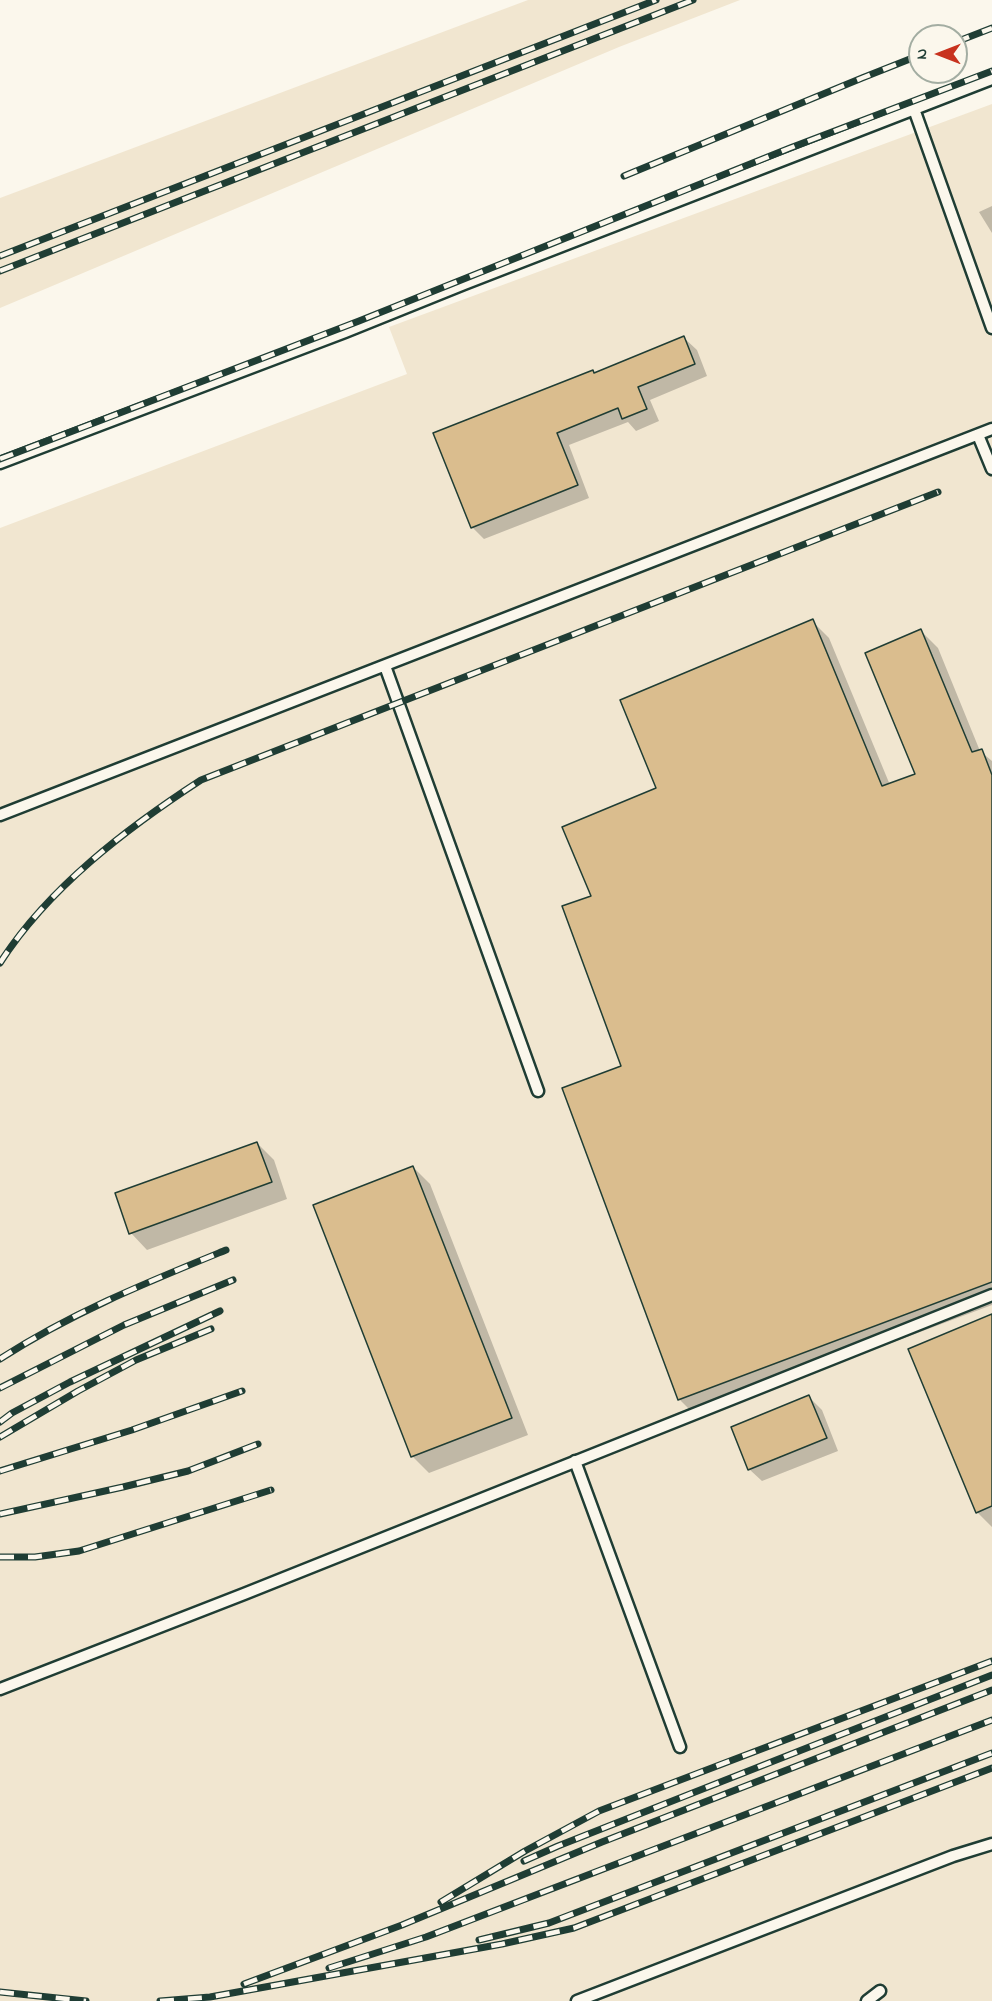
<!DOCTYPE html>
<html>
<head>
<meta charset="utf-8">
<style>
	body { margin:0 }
	#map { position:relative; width:992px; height:2001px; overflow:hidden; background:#fbf7ec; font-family:"Indie Flower",sans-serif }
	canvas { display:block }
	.north { position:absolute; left:908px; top:24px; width:60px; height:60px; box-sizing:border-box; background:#fbf7ec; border:2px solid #a3ada2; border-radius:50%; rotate:270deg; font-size:16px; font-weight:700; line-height:24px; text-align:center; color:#1f3d34 }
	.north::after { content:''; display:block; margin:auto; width:21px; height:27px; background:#c8321e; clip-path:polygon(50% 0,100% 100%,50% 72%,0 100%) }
</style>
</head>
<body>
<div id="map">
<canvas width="992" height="2001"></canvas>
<div class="north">N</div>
</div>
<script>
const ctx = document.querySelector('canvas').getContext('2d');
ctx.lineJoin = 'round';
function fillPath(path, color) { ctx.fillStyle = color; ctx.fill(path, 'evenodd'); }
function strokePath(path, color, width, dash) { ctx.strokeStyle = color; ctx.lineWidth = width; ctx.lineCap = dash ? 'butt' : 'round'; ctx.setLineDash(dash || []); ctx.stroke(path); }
fillPath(new Path2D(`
	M528,0H740L619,47L0,308V198Z
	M992,104V2001H0V528L407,374L389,327Z`), '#f1e6d0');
fillPath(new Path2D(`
	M992,206V233L979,212Z
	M684,338L697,350L707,376L650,400L659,421L636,431L628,422L569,445L589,498L484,539L472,527L593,372L595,374Z
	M812,621L829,638L890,785L917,775L921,631L938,648L980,751L992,761V1305L696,1416L679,1399L593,896L658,789Z
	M257,1143L274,1160L287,1199L147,1250L131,1233Z
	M413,1167L430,1184L528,1435L429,1473L413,1457L315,1206Z
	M992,1316V1527L977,1512Z
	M809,1397L822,1410L838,1451L762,1481L749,1469Z`), '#0003');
const building = new Path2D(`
	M684,336L695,364L638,387L647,409L622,419L618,408L557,433L578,485L471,528L433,433L593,370L594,373Z
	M813,619L882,786L915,774L865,653L921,629L972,752L982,749L992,775V1282L678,1400L562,1088L621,1066L562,906L591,896L562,827L656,788L620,700Z
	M257,1142L272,1182L129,1234L115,1193Z
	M413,1166L512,1418L411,1457L313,1205Z
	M992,1314V1506L976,1513L908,1349Z
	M809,1395L827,1438L748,1470L731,1427Z`);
fillPath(building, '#dabd8e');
strokePath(building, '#1f3d34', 1.5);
const service = new Path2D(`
	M914,109L992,328
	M978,435L992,469
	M0,463L345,332L464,284L992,79
	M385,666L538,1091
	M0,815L992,429
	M575,1461L680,1747
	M0,1689L244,1594L992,1295
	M577,2001L953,1856L992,1844
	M867,2001L880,1991`);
strokePath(service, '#1f3d34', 15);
strokePath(service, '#fbf7ec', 10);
const rail = new Path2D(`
	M956,42L992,28
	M624,176L862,78L920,55
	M0,256L656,0
	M0,271L693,0
	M0,459L359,321L790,148L992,71
	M0,963C48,888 127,828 201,780L938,492
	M0,1359C71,1313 148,1282 226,1250
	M0,1388L124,1325L233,1280
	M0,1422L12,1413L70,1382L220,1311
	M0,1437L78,1391L136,1360L211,1329
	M0,1471L132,1430L242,1391
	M0,1514L123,1487L188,1471L258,1444
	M0,1557H35L79,1551L271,1490
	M524,1861L558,1846L992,1675
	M441,1902L525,1851L599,1811L992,1661
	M479,1940L549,1923L992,1753
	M329,1968L426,1937L992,1720
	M244,1984L402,1925L602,1842L992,1690
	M0,1992L86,2001
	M160,2001L210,1997L502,1944L574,1928L992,1768`);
strokePath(rail, '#1f3d34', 7);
strokePath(rail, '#fbf7ec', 4.5, [14]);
</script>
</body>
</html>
